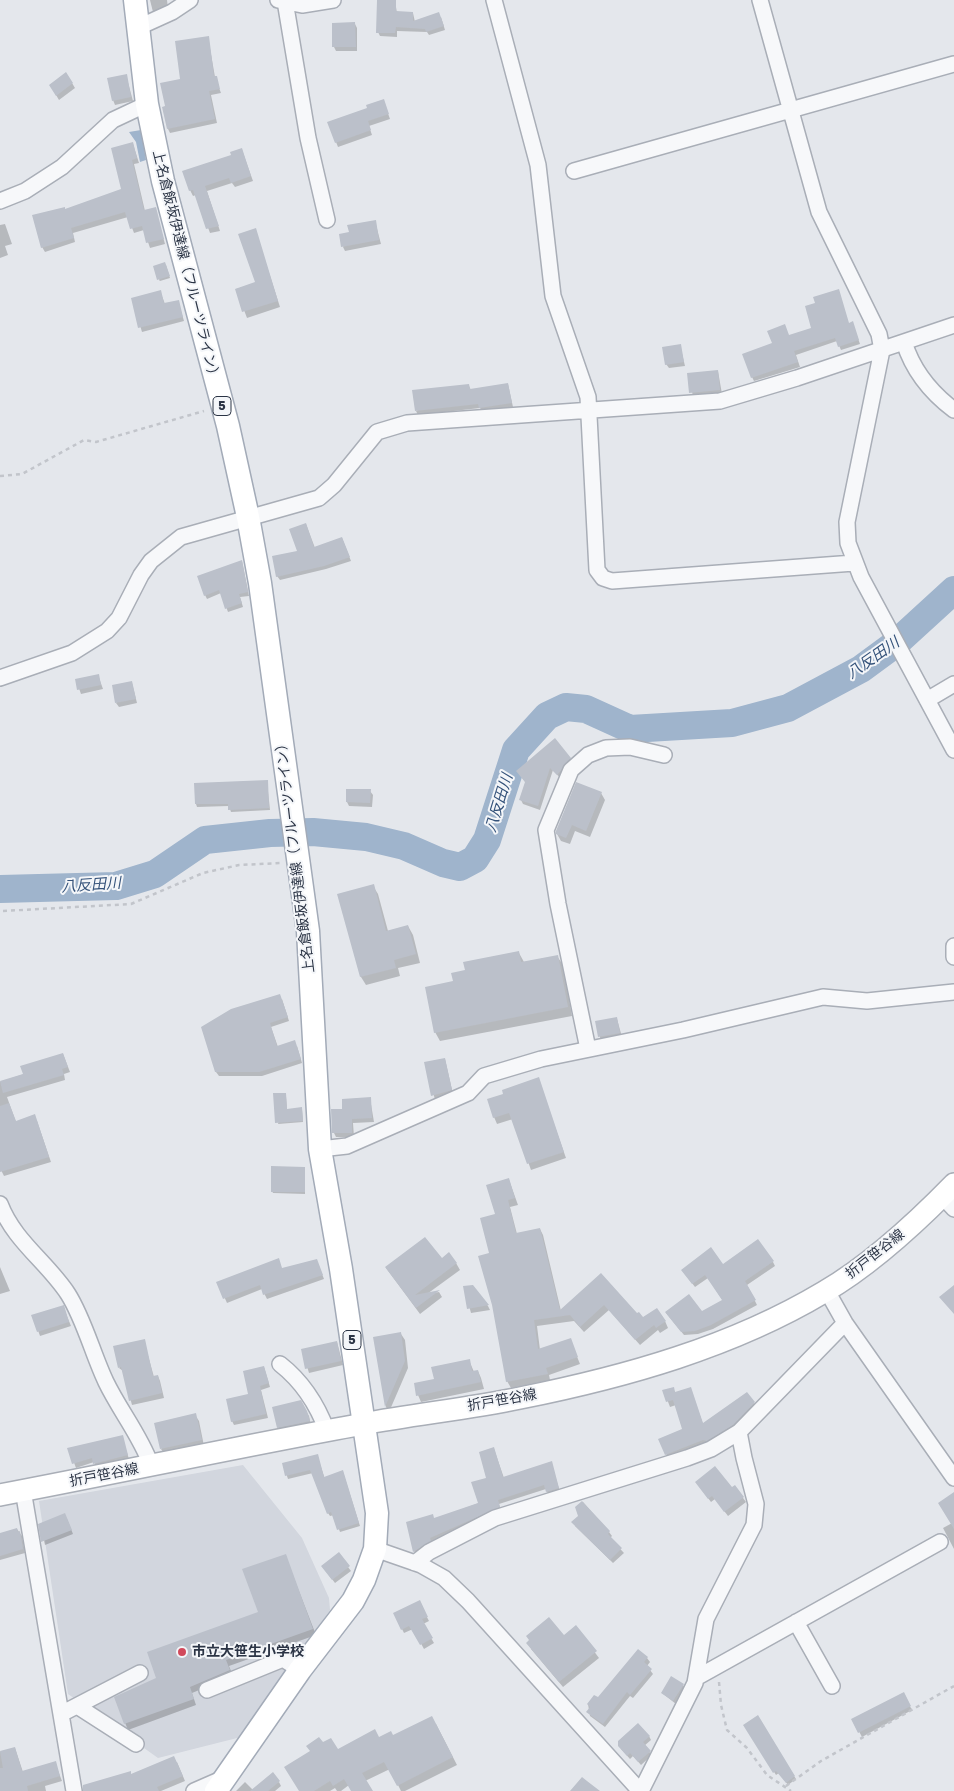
<!DOCTYPE html>
<html>
<head>
<meta charset="utf-8">
<style>
	body { margin:0 }
	canvas { display:block; background:#e4e7ec }
</style>
</head>
<body>
<canvas width="954" height="1791"></canvas>
<script>
const ctx = document.querySelector('canvas').getContext('2d');
ctx.lineJoin = 'round';
function fillPath(path, color) { ctx.fillStyle = color; ctx.fill(path, 'evenodd'); }
function strokePath(path, color, width, dash) { ctx.strokeStyle = color; ctx.lineWidth = width; ctx.lineCap = dash ? 'butt' : 'round'; ctx.setLineDash(dash || []); ctx.stroke(path); }
function drawText(font, color, halo, rows, align = 'center') {
  ctx.font = font + ' "Golos Text","Noto Sans JP",sans-serif'; ctx.lineWidth = 4; ctx.setLineDash([]); ctx.textBaseline = 'middle'; ctx.strokeStyle = halo; ctx.fillStyle = color; for (const [text, x, y, turn = 0] of rows) {
    ctx.save(); ctx.translate(x, y); ctx.rotate((+turn || 0) * Math.PI / 180); ctx.textAlign = isNaN(turn) ? turn : align; if (halo) ctx.strokeText(text, 0, 0); ctx.fillText(text, 0, 0); ctx.restore();
  }
}
fillPath(new Path2D(`
	M243,1465L302,1538L329,1598L330,1610L245,1736L158,1758L68,1694L39,1501Z`), '#d2d6de');
fillPath(new Path2D(`
	M141,130L146,160L140,162L136,142L129,132Z`), '#9fb4cc');
fillPath(new Path2D(`
	M150,0H167L168,8L153,12Z
	M395,1L397,13H413L415,22L441,17L445,30L429,35L427,32L397,31V37L380,36L378,32Z
	M355,24L357,28V51H336L334,47Z
	M208,37L215,77L221,93L211,95L217,123L170,133L168,129L167,107Z
	M66,73L75,88L59,100L50,85Z
	M126,75L133,101L115,105L113,100Z
	M385,105L390,119L369,126L372,135L338,147L336,142L369,109Z
	M133,144L139,163L134,164L145,211L155,208L165,244L150,248L144,230L134,233L128,217L73,233L75,242L45,252L42,247L65,211L123,190Z
	M242,150L253,181L235,187L232,183L207,191L220,231L210,233L196,195L193,196L190,190Z
	M375,221L381,244L345,251L343,247L350,233Z
	M5,224L12,244L5,246L8,255L0,258V225Z
	M255,229L280,307L247,318L236,289L257,283Z
	M166,265L170,278L160,281L159,280Z
	M160,291L165,304L178,301L184,321L142,332L132,299Z
	M849,324L854,327L860,344L841,350L837,341L796,355L800,367L754,381L752,377L789,337L813,329Z
	M680,345L685,366L669,368L666,364Z
	M718,371L722,394L693,397L689,374Z
	M508,384L513,407L483,412L480,408L418,415L416,411L469,386L471,390Z
	M306,524L315,548L342,538L351,561L326,569L280,580L277,576L298,552Z
	M242,561L249,596L240,597L243,607L228,612L221,593L207,599L205,595Z
	M98,675L103,689L81,694L76,680Z
	M132,683L137,703L119,707L116,703Z
	M570,758L572,762L560,778L553,770L540,810L523,804L521,800L526,783L520,775Z
	M267,782L270,810L231,812L229,806L197,807L196,804V784Z
	M370,791L373,795L372,807L349,806L347,802Z
	M601,793L605,800L590,837L575,831L570,844L561,841L557,834Z
	M373,886L378,894L388,931L408,926L413,935L420,963L398,968L400,976L366,985L361,977L339,895Z
	M519,953L524,962L557,956L563,965L572,1016L440,1041L435,1032L454,982Z
	M282,999L289,1021L271,1027L278,1047L297,1046L302,1063L262,1076H219L216,1072Z
	M617,1019L622,1037L601,1041L596,1022Z
	M63,1054L70,1072L64,1074L65,1080L7,1097L16,1122L37,1121L51,1162L4,1176L0,1168V1082L24,1074Z
	M445,1059L453,1094L435,1100L426,1063Z
	M538,1079L566,1158L531,1170L513,1119L497,1124L494,1117L505,1095Z
	M286,1096L287,1110L302,1109L303,1122L278,1124Z
	M370,1098L374,1122L353,1123L354,1137H336L334,1133L344,1110Z
	M305,1168V1194L273,1193L272,1191Z
	M509,1180L518,1205L510,1207L517,1234L540,1229L543,1235L561,1311L600,1275L637,1315L643,1319L665,1321L668,1328L660,1333L658,1330L640,1345L609,1310L584,1332L574,1321L537,1326L540,1350L570,1339L580,1364L549,1375L550,1380L511,1388L507,1381L490,1254L497,1215Z
	M441,1260L456,1263L460,1270L427,1294L439,1292L442,1297L420,1314L386,1268Z
	M317,1261L324,1279L267,1299L262,1289L227,1303L218,1283Z
	M773,1262L775,1266L747,1285L757,1305L713,1329L698,1334L684,1335L666,1313H701L723,1301L708,1278L695,1287L685,1274L723,1266Z
	M0,1267L10,1291L0,1294Z
	M473,1286L488,1306L490,1310L471,1313L464,1287Z
	M65,1311L71,1326L40,1336L33,1316Z
	M401,1334L405,1340L408,1368L389,1412L386,1407L375,1338Z
	M144,1341L154,1377L158,1376L160,1381L164,1398L132,1405L123,1371L119,1368Z
	M337,1342L343,1365L309,1373L302,1350Z
	M469,1360L474,1372L478,1371L481,1378L484,1389L421,1402L418,1395L435,1380Z
	M264,1367L270,1387L261,1390L268,1418L234,1425L232,1421L250,1395Z
	M690,1388L703,1424L754,1403L757,1408L736,1430L669,1460L666,1455L684,1430L676,1405L670,1407L664,1391L673,1389L676,1393Z
	M301,1402L309,1416L311,1425L280,1431L278,1427Z
	M195,1415L199,1421L204,1446L165,1455L161,1449Z
	M122,1437L129,1459L97,1468L94,1462L76,1468L69,1449Z
	M494,1449L504,1478L551,1462L560,1492L549,1496L546,1489L499,1504L501,1511L431,1542L432,1545L416,1555L414,1551L435,1519L479,1503Z
	M317,1455L325,1479L343,1472L360,1526L340,1532L334,1515L330,1516L328,1513L313,1473L288,1479L283,1464Z
	M699,1486L732,1489L735,1487L746,1502L728,1516L715,1499L711,1502Z
	M583,1502L609,1532L612,1536L610,1538L624,1553L613,1563L575,1526L579,1516L576,1508Z
	M67,1519L73,1534L45,1545L40,1524Z
	M954,1522V1549L943,1528Z
	M17,1529L22,1536L25,1553L0,1560V1534Z
	M285,1555L316,1635L229,1666L233,1676L192,1693L196,1705L128,1730L115,1698L158,1679L259,1613Z
	M348,1567L351,1571L335,1583L325,1570Z
	M419,1602L429,1621L423,1624L434,1643L424,1649L413,1629L404,1633L402,1629Z
	M576,1627L599,1658L563,1687L531,1649L564,1637Z
	M639,1651L647,1658L650,1662L647,1666L653,1674L633,1698L630,1696L605,1727L590,1716L588,1704L598,1699Z
	M683,1685L685,1689L676,1704L662,1693Z
	M903,1693L912,1710L862,1737L853,1720Z
	M436,1724L457,1765L405,1791H401L390,1769L365,1781L371,1791H353L349,1785L341,1791H337L335,1788L330,1791H300L322,1744L338,1751Z
	M745,1725L765,1731L796,1779L788,1785L779,1773L776,1775Z
	M649,1736L651,1740L644,1746L652,1755L641,1765L633,1756L630,1759L621,1749Z
	M15,1748L23,1772L55,1763L62,1781L45,1786L46,1791H0V1752Z
	M177,1762L185,1781L161,1791H85Z
	M245,1782L253,1790L279,1782L281,1786L275,1791H236Z`), '#0003');
strokePath(new Path2D(`
	M0,889L116,886L155,874L205,840L270,833L313,832L366,837L404,846L443,863L460,867L475,859L487,840L516,750L547,716L566,707L586,709L630,729L732,723L788,708L861,669L895,644L954,590`), '#9fb4cc', 28);
fillPath(new Path2D(`
	M377,0H396V11L413,12V21L439,12L444,26L426,32L425,29L396,27L395,33H376Z
	M355,22L356,47H332V23Z
	M209,36L214,76H217L220,89L209,91L215,119L167,129L162,107L165,106L160,83L180,79L175,41Z
	M66,72L73,83L56,96L49,85Z
	M127,74L131,97L112,101L107,78Z
	M384,99L389,114L368,121L371,130L335,143L327,122L367,108L366,105Z
	M133,142L137,158L132,160L144,210L156,207L164,239L146,243L142,226L130,229L125,212L71,228L74,238L41,248L32,215L65,207V209L121,189L111,148Z
	M242,148L251,176L231,183L229,178L205,186L219,226L206,229L193,190L189,191L182,171L231,155L230,152Z
	M376,220L379,240L341,247L339,234L349,232L347,225Z
	M256,228L278,301L242,312L235,289L255,282L238,234Z
	M165,262L170,276L157,280L153,266Z
	M839,289L849,323L853,321L859,340L838,347L835,338L794,351L798,362L751,378L742,354L772,343L767,331L785,324L789,335L811,328L805,306L815,303L813,297Z
	M161,290L164,303L179,300L183,317L138,328L131,298Z
	M681,344L684,362L665,365L662,347Z
	M718,370L720,390L689,393L687,373Z
	M508,383L512,403L479,408L478,404L415,411L412,390L469,384L470,389Z
	M306,523L314,547L342,537L350,557L324,566L276,577L272,556L297,551L289,529Z
	M242,560L248,592L239,594L242,603L225,609L219,590L204,596L197,576Z
	M99,674L101,685L77,690L75,679Z
	M132,681L136,699L115,703L112,685Z
	M555,738L571,758L557,775L550,768L538,806L519,800L525,782L516,771Z
	M268,780L269,808L228,810V804H195L194,783Z
	M576,782L602,792L586,831L572,825L566,838L556,834V831Z
	M346,789H371L370,803L346,802Z
	M374,884L386,931L408,925L416,954L394,960L396,968L360,977L337,894Z
	M519,951L521,962L558,955L568,1007L434,1033L425,987L453,981L451,973L465,970L463,962Z
	M280,994L288,1017L270,1023L277,1046L295,1040L301,1059L259,1072H215L201,1027L231,1009Z
	M617,1017L620,1033L598,1037L595,1021Z
	M63,1053L68,1067L62,1069L64,1075L3,1093L0,1081L23,1074L20,1066Z
	M445,1058L452,1090L431,1096L424,1062Z
	M539,1077L564,1152L527,1164L509,1113L493,1118L487,1099L503,1094L502,1090Z
	M273,1093H286L287,1109L302,1107L303,1121L275,1123Z
	M371,1097L372,1118L352,1119V1133H332L331,1109H342V1099Z
	M9,1103L16,1121L35,1114L49,1157L0,1172V1106Z
	M271,1166L305,1167V1192H271Z
	M509,1178L515,1198L508,1200L516,1233L540,1228L560,1310L601,1273L637,1313L639,1312L643,1317L657,1308L666,1321L656,1328L654,1325L635,1340L604,1305L580,1327L570,1315L534,1320L538,1349L571,1338L578,1357L546,1368L548,1374L506,1382L492,1305L478,1256L489,1253L480,1218L495,1214L486,1185Z
	M425,1237L442,1258L449,1252L457,1263L415,1295L440,1290L416,1308L385,1267Z
	M758,1239L774,1261L745,1281L756,1300L711,1325L695,1331L681,1332L665,1312L689,1294L702,1311L722,1300L705,1275L692,1284L681,1270L711,1247L723,1264Z
	M279,1258L282,1268L317,1259L323,1275L263,1295L260,1285L223,1299L216,1282Z
	M473,1285L489,1305L467,1309L463,1286Z
	M954,1285V1314L939,1297Z
	M64,1305L69,1322L37,1332L31,1315Z
	M401,1332L405,1361L385,1407L373,1337Z
	M145,1339L153,1376L158,1375L162,1393L129,1401L121,1367L118,1368L113,1346Z
	M337,1341L341,1361L305,1369L301,1349Z
	M470,1359L472,1371L478,1370L481,1382L416,1396L414,1383L434,1379L431,1367Z
	M264,1366L269,1383L260,1386L266,1414L231,1422L226,1399L248,1394L243,1371Z
	M674,1387L675,1392L691,1387L703,1423L747,1392L755,1402L733,1425L707,1441L703,1440L665,1455L658,1439L682,1429L673,1400L666,1402L662,1390Z
	M301,1400L307,1411L310,1421L277,1428L272,1407Z
	M196,1413L202,1440L160,1449L154,1423Z
	M123,1435L128,1455L93,1464L92,1458L72,1464L67,1448Z
	M494,1447L503,1477L552,1461L559,1488L546,1492L544,1485L498,1500L500,1507L430,1538L431,1541L413,1552L406,1522L433,1514L434,1518L478,1503L471,1482L486,1478L479,1452Z
	M318,1454L324,1477L343,1470L359,1523L337,1530L331,1512L327,1514L310,1470L285,1476L282,1463Z
	M715,1466L732,1487L735,1485L744,1497L724,1512L712,1496L708,1499L695,1482Z
	M954,1492V1529L938,1503Z
	M582,1501L610,1531L608,1534L622,1548L610,1560L571,1522L578,1516L575,1507Z
	M65,1513L72,1530L41,1542L38,1524Z
	M17,1528L18,1532L20,1531L23,1549L0,1556V1533Z
	M339,1552L350,1566L332,1580L321,1566Z
	M286,1554L313,1629L226,1660L230,1670L190,1687L194,1699L124,1724L114,1697L156,1678L147,1652L258,1612L242,1569Z
	M420,1600L428,1617L422,1619L433,1638L420,1645L409,1626L401,1630L393,1613Z
	M549,1617L564,1635L576,1625L597,1651L559,1682L526,1643L529,1640L526,1636Z
	M638,1649L648,1657L644,1662L652,1669L630,1695L627,1692L603,1724L586,1712L590,1707L587,1704L594,1695L598,1697Z
	M671,1676L684,1684L673,1701L661,1693Z
	M904,1692L911,1706L858,1733L851,1719Z
	M758,1715L795,1776L786,1783L776,1771L773,1773L743,1725Z
	M432,1716L453,1757L397,1786L384,1762L362,1773L373,1791H351L344,1779L333,1786L330,1781L314,1791H299L284,1767L310,1751L306,1746L319,1737L323,1742L331,1738L338,1749L375,1729L379,1737L391,1731L393,1735Z
	M638,1723L650,1736L643,1742L651,1751L638,1762L630,1753L627,1756L618,1746V1741Z
	M15,1747L22,1771L56,1761L60,1776L27,1786L28,1791H0V1768H3L0,1751Z
	M174,1756L183,1776L157,1787L159,1791H83V1785L131,1771V1774Z
	M273,1772L280,1781L268,1791H250Z
	M582,1777L587,1781L600,1791H570Z`), '#bbc0ca');
const street = new Path2D(`
	M278,0L302,5L333,0
	M494,0L538,165L553,296L588,397L597,570L603,578L612,581L854,563
	M760,0L819,212L879,334L882,350L847,522L848,543L861,577L954,750
	M285,1L308,138L327,220
	M139,27L172,12L190,0
	M574,171L954,64
	M0,201L25,191L62,167L113,120L147,104
	M904,342C913,371 930,392 954,410
	M0,678L72,653L107,631L119,618L141,575L151,561L181,537L319,498L334,485L377,432L407,423L720,401L797,378L954,325
	M927,700L954,684
	M954,946V957
	M588,1049L558,904L546,830L571,770L588,755L606,748L630,747L664,755
	M320,1149L347,1146L468,1093L484,1076L541,1059L683,1030L823,997L867,1001L954,992
	M942,1196L954,1209
	M0,1204C14,1241 47,1262 68,1294C84,1319 93,1355 106,1382C120,1411 140,1435 151,1465
	M827,1291L845,1323L954,1478
	M280,1364C303,1382 317,1404 327,1431
	M23,1490L74,1791
	M375,1549L421,1565L444,1578L468,1601L640,1791
	M415,1563L429,1552L495,1518L687,1458L711,1449L739,1432
	M796,1622L832,1686
	M696,1678L940,1542
	M207,1690L283,1659L300,1670
	M77,1706L136,1744
	M63,1713L140,1673
	M194,1791L226,1777
	M641,1791L695,1683L706,1619L754,1525L756,1504L744,1458L739,1432L845,1323`);
const secondary = new Path2D(`
	M0,1495C121,1472 242,1446 363,1424C415,1414 468,1409 520,1398C625,1377 732,1347 824,1292C872,1264 916,1223 954,1184`);
const primary = new Path2D(`
	M135,0L147,104L163,181L228,426L248,517L260,583L308,931L320,1149L341,1269L377,1513L375,1549L364,1580L353,1601L300,1670L216,1791`);
strokePath(street, '#a9aeb7', 18);
strokePath(secondary, '#a9aeb7', 24);
strokePath(primary, '#a3abb8', 25);
strokePath(new Path2D(`
	M0,476L22,474L84,440L96,442L204,411
	M3,911L131,904L203,873L239,865L281,863
	M719,1682L721,1705L727,1730L747,1748L767,1775L791,1791
	M786,1786L821,1761L954,1686`), '#c2c5cb', 2.5, [4, 4]);
strokePath(street, '#f7f8fa', 15);
strokePath(secondary, '#fff', 21);
strokePath(primary, '#fff', 22);
for (const [x, y, r, color] of [
	[182,1652,5,"#d1495b"]
]) { const dot = new Path2D(); dot.arc(x, y, r, 0, 2 * Math.PI); ctx.fillStyle = color; ctx.fill(dot); strokePath(dot, '#f4f6f9', 2); }
for (const [x, y, w] of [
	[222,406,18],
	[352,1340,18]
]) { const box = new Path2D(); box.roundRect(x - w / 2, y - 9.5, w, 19, 4); ctx.fillStyle = '#f4f6f9'; ctx.fill(box); strokePath(box, '#2b3445', 1); }
drawText('bold 12px', '#2b3445', null, [
	["5",222,406],
	["5",352,1340]
]);
drawText('14px', '#2b3445', '#f4f6f9', [
	["上名倉飯坂伊達線（フルーツライン）",186,266,76],
	["上名倉飯坂伊達線（フルーツライン）",295,855,-97],
	["折戸笹谷線",875,1254,-38],
	["折戸笹谷線",502,1400,-10],
	["折戸笹谷線",104,1475,-11]
]);
drawText('bold 14px', '#2b3445', '#f4f6f9', [
	["市立大笹生小学校",192,1652]
], 'left');
drawText('italic 15px', '#34527a', '#f4f6f9', [
	["八反田川",873,658,-35],
	["八反田川",499,803,-73],
	["八反田川",91,885,-4]
]);
</script>
</body>
</html>
